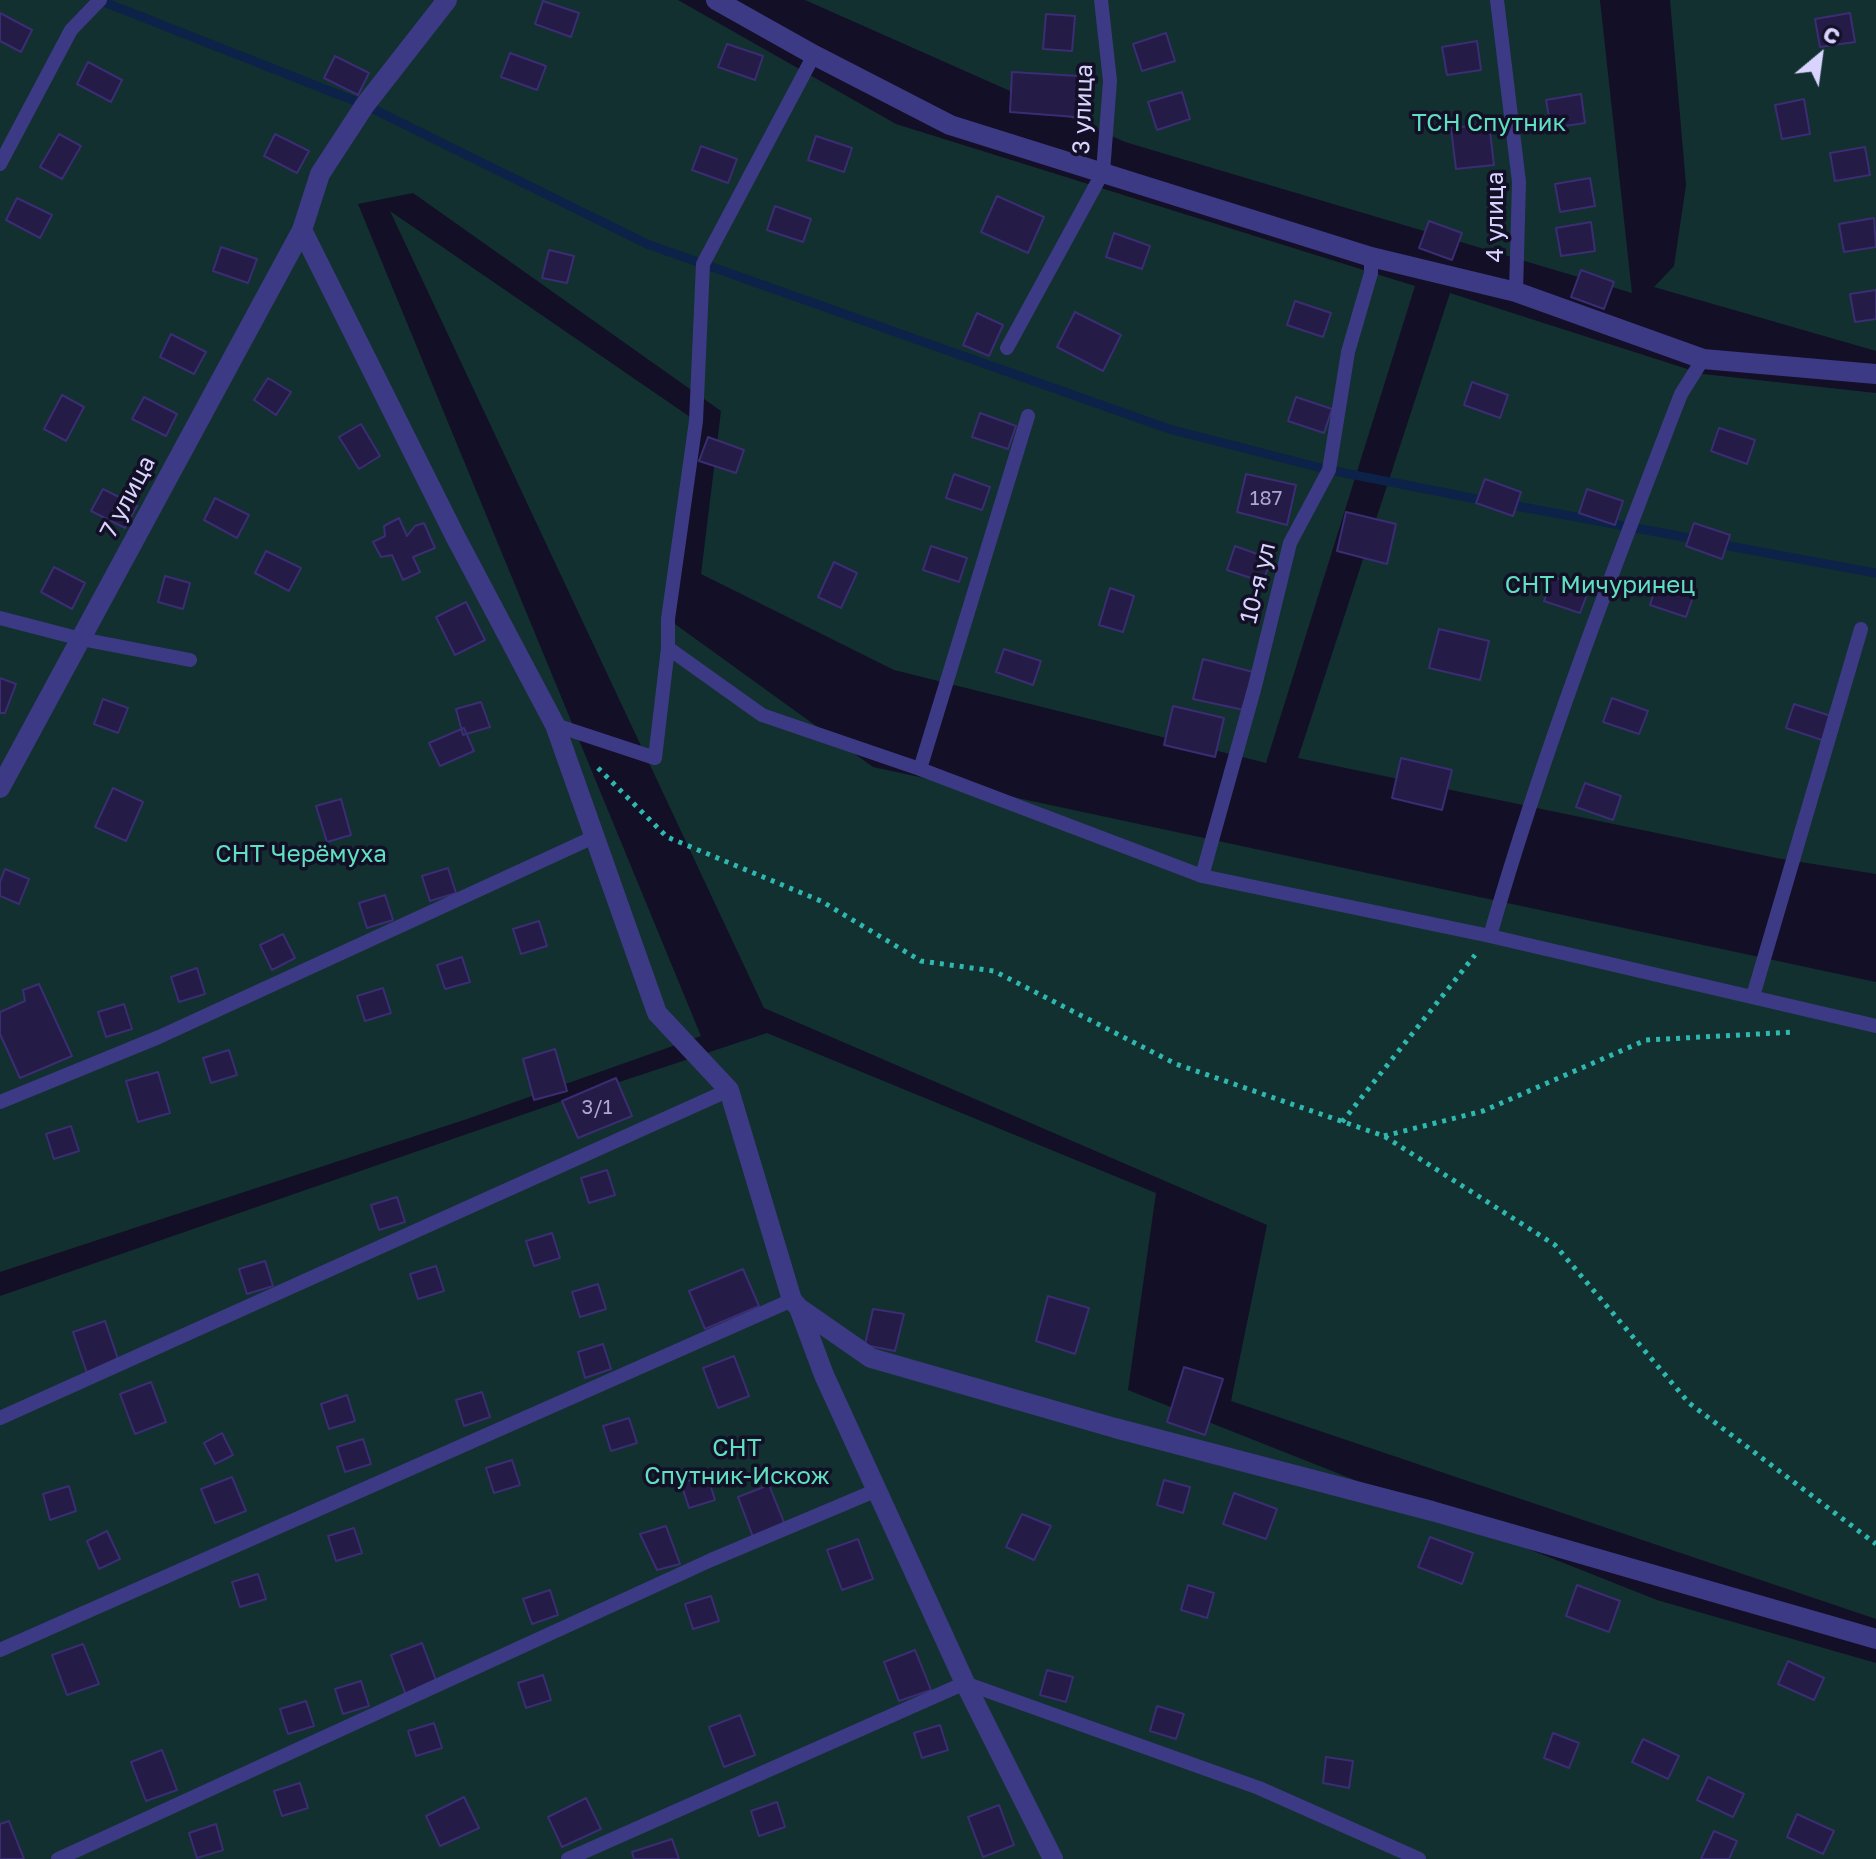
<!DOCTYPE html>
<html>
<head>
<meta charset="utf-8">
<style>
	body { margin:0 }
	#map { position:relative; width:1876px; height:1859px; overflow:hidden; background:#130f26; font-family:"Golos Text",sans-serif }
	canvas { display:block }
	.north { position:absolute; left:1780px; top:16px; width:80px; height:80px; -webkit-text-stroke:6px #130f26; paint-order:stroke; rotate:29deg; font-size:22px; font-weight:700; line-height:32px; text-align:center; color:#d9d4ff }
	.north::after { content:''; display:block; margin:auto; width:28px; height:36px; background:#d9d4ff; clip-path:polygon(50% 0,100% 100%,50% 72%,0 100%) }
</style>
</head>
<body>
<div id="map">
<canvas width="1876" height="1859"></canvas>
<div class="north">С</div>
</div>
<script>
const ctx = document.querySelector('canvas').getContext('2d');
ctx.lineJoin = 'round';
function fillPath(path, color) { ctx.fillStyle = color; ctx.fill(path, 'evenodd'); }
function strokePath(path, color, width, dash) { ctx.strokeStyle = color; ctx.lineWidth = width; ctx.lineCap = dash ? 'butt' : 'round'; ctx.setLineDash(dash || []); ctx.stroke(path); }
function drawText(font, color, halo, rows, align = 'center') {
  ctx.font = font + ' "Golos Text",sans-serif'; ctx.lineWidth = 7; ctx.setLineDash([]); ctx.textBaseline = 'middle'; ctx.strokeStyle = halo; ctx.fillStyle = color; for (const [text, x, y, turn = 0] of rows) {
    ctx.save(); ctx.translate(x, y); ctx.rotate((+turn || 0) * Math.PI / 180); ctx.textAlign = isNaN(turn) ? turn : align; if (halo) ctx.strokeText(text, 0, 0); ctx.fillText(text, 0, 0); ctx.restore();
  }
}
fillPath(new Path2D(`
	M0,0H678L896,124L1415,286L1266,763L894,670L701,574L721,411L413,193L358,204L701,1036L467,1119L0,1272Z
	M805,0H1600L1632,293L1125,142Z
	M1670,0H1876V351L1654,287L1674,266L1686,185Z
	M390,211L696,421L668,619L873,767L1876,982V1619L1231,1401L1267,1225L764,1008Z
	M1450,293L1703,374L1876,393V874L1776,858L1298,758Z
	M767,1033L1156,1193L1128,1390L1657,1600L1876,1663V1859H0V1296L562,1101Z`), '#12302f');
strokePath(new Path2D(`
	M99,0L365,105L647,244L1169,429L1329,470L1487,501
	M1506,504L1700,540
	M1718,544L1876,573`), '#0c2248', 9);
const building = new Path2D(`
	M543,1L579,13L571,37L535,24Z
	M0,13L32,30L21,52L0,41Z
	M1850,13L1855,42L1820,47L1815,19Z
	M1046,14L1075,16L1072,51L1043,49Z
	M1166,33L1175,61L1142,71L1133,44Z
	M1477,41L1481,70L1447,75L1442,47Z
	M727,44L763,56L755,80L718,67Z
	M510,53L546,66L537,90L501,77Z
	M335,56L369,73L358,95L324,78Z
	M88,62L122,80L111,102L77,84Z
	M1012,72L1079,76L1076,117L1010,112Z
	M1182,92L1190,119L1157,130L1148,102Z
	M1581,94L1585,123L1551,128L1546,100Z
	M1804,99L1810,134L1782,139L1775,105Z
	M1489,124L1494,165L1456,169L1451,128Z
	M59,134L81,146L62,179L40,167Z
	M275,134L309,151L297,173L264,156Z
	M816,136L852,148L844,172L808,160Z
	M701,146L737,159L728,183L692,170Z
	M1865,147L1870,175L1835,181L1830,153Z
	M1590,178L1595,206L1560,212L1555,184Z
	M997,196L1044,217L1028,253L981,232Z
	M17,198L52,215L40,238L6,220Z
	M775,206L811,219L803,242L767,230Z
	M1874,218L1876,247L1844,252L1839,224Z
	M1429,221L1462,233L1452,260L1419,248Z
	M1591,222L1595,251L1561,256L1556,228Z
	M1114,233L1150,246L1142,269L1106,257Z
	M221,247L257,259L248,283L213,271Z
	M549,250L574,256L567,283L542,278Z
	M1581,270L1614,282L1604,309L1571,297Z
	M1876,290V319L1855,322L1850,294Z
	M1295,301L1331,313L1323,337L1287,325Z
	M1075,312L1121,335L1103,371L1057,347Z
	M977,313L1003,325L989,356L963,345Z
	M171,334L206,352L194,374L160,357Z
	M268,378L291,392L276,415L254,400Z
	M1472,382L1508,395L1500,418L1464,405Z
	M62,395L84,407L66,441L44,429Z
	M144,397L177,414L166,436L132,419Z
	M1296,397L1332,409L1324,433L1288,421Z
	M980,413L1016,426L1008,449L972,437Z
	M361,424L380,456L359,469L339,437Z
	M1719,428L1755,440L1747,464L1711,451Z
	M708,437L744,450L736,473L699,461Z
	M954,474L990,487L982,510L946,498Z
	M1246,474L1296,485L1287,525L1237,512Z
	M1485,479L1521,492L1513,516L1476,503Z
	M103,489L137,506L125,528L91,511Z
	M1587,489L1623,501L1615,525L1579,513Z
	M215,498L249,515L237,538L204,520Z
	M1346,512L1396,524L1387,564L1337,551Z
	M399,518L407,536L415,526L424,523L435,548L413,557L420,572L403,580L392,555L381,557L373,542L385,536L384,526Z
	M1694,523L1730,535L1722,559L1686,546Z
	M931,546L967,558L959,582L923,570Z
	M1235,546L1271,559L1263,582L1227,570Z
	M266,551L301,568L289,591L255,573Z
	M834,562L857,573L841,608L818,597Z
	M54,567L85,583L72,609L41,592Z
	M165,576L190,583L183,609L158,602Z
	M1553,577L1589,589L1580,613L1544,601Z
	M1658,581L1694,594L1686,617L1650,605Z
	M1110,588L1134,596L1123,632L1099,625Z
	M466,602L485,640L455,655L436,617Z
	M1439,629L1489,641L1480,680L1429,668Z
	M1004,649L1041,661L1033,685L996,672Z
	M1203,659L1253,672L1244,710L1193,699Z
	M0,678L16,684L5,713H0Z
	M1612,698L1648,711L1639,734L1603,722Z
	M103,699L128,708L118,733L94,724Z
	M481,702L490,727L463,735L456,709Z
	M1794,704L1831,716L1822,740L1786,728Z
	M1173,706L1224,718L1215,757L1164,745Z
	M464,728L474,751L440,766L429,743Z
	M1401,758L1452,770L1442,810L1392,798Z
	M1585,783L1621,796L1613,820L1576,807Z
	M113,788L143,802L126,841L95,827Z
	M341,799L351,835L327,842L316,806Z
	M448,868L456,893L430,901L422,876Z
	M5,869L29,879L19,904L0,896V882Z
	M385,895L393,920L367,928L359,903Z
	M539,921L547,946L521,954L513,929Z
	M283,934L295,958L272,970L260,945Z
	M462,957L470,982L445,989L437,965Z
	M197,968L205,994L179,1002L171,977Z
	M39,984L72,1056L20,1078L0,1034V1012L25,1001L23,990Z
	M383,988L391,1013L365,1021L357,996Z
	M124,1004L132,1029L106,1037L98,1012Z
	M555,1049L567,1091L534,1100L523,1059Z
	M229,1050L237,1075L211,1083L203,1058Z
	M158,1072L170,1113L138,1122L126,1081Z
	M616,1078L632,1116L578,1138L562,1101Z
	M71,1126L79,1151L54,1159L46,1134Z
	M607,1170L615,1195L589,1203L581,1178Z
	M397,1197L405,1222L379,1230L371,1205Z
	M552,1233L560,1258L534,1266L526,1241Z
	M265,1261L273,1286L247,1294L239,1269Z
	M436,1266L444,1291L418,1299L410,1274Z
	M743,1269L759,1306L705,1329L689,1291Z
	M598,1284L606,1309L580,1317L572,1292Z
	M1048,1296L1089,1308L1075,1354L1036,1341Z
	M873,1309L904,1314L895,1351L865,1345Z
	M105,1321L119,1362L87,1373L73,1332Z
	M603,1344L611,1369L585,1378L578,1352Z
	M734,1356L749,1396L718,1408L703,1368Z
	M1184,1367L1223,1379L1205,1435L1167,1422Z
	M151,1382L166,1422L135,1434L120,1394Z
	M482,1392L490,1417L464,1426L456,1400Z
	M347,1395L355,1421L329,1429L321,1404Z
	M629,1418L637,1443L611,1451L603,1426Z
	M222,1433L233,1455L215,1464L204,1443Z
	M363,1439L371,1464L345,1472L337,1447Z
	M512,1460L520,1485L494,1493L486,1468Z
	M707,1475L715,1500L689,1508L681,1483Z
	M232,1477L246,1511L215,1523L201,1489Z
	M1164,1480L1190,1487L1183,1513L1157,1505Z
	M769,1485L785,1525L753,1537L738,1497Z
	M69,1486L76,1511L50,1520L43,1494Z
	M1234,1493L1277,1509L1266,1539L1223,1524Z
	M1022,1514L1051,1526L1034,1560L1006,1547Z
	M666,1526L680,1564L657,1570L640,1534Z
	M354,1528L362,1553L336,1561L328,1536Z
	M107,1531L120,1559L99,1569L87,1541Z
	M1430,1537L1473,1553L1462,1584L1418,1567Z
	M858,1539L873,1579L842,1590L827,1550Z
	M258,1574L266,1599L240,1607L232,1582Z
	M1188,1585L1214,1593L1207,1618L1181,1610Z
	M1577,1585L1620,1601L1609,1632L1566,1616Z
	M550,1590L558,1615L532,1624L523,1599Z
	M711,1596L719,1621L693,1629L685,1604Z
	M422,1643L437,1683L406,1695L391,1655Z
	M83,1644L99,1684L67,1695L52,1655Z
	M915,1650L931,1690L899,1701L884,1662Z
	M1788,1661L1824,1678L1814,1700L1778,1684Z
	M1047,1670L1073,1677L1066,1702L1040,1695Z
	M543,1675L551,1700L526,1708L518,1683Z
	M361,1681L369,1706L343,1714L335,1689Z
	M306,1701L314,1726L288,1734L280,1709Z
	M1157,1706L1184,1714L1176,1739L1150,1731Z
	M740,1715L755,1755L724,1767L709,1727Z
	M434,1723L442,1748L416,1756L408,1731Z
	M940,1725L948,1750L922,1758L914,1733Z
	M1553,1733L1579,1743L1569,1768L1544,1758Z
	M1643,1739L1679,1756L1668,1779L1632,1762Z
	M162,1750L177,1790L146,1801L131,1762Z
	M1326,1757L1353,1761L1349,1788L1323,1783Z
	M1708,1777L1744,1794L1733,1817L1697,1800Z
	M300,1783L308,1808L282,1816L274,1791Z
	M464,1797L479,1828L440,1846L426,1816Z
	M586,1798L601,1829L562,1847L548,1817Z
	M777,1802L785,1827L759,1836L751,1811Z
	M999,1805L1014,1845L983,1857L968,1817Z
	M1797,1814L1834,1831L1823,1854L1787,1837Z
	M9,1821L24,1859H0V1824Z
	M216,1824L223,1850L197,1858L189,1833Z
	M1714,1831L1737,1841L1729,1859H1701Z
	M672,1839L679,1859H634L632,1852Z`);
fillPath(building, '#241b47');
strokePath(building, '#3b2d73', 2);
strokePath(new Path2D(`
	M598,768L667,837L821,901L921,961L994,971L1176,1064L1384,1136L1555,1245L1689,1403L1876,1544
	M1342,1122L1475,955
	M1384,1136L1483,1111L1646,1040L1795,1032`), '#2fb8b0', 5, [4, 6]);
strokePath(new Path2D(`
	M1497,0L1519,182L1516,292
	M0,164L71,30L100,0
	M1007,348L1103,172L1110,81L1101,0
	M0,618L81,639L190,660
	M668,648L762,715L920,769L1202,876L1490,936L1876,1026
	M555,725L655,758L668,648V619L696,421L703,264L814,55
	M920,769L1028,416
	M1202,876L1255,686L1290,543L1329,470L1348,352L1371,273V257
	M1490,936C1543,751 1612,573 1681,394L1703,359
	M1753,996L1861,629
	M0,1102L159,1037L594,837
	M0,1418L729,1090
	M0,1650L792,1300
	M58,1859L711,1560L877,1490
	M568,1859L965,1683L1259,1788L1419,1859`), '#3d3a85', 14);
strokePath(new Path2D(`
	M447,0L365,105L320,174L302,230L455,536L555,725L657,1013L729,1090L792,1300L799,1308L824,1375L965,1683L1053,1859
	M716,0L814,55L950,125L1371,257L1516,292L1703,359L1876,374
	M0,788L302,230
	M799,1308L871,1358L1115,1428L1432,1511L1876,1639`), '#3d3a85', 20);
drawText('20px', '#aca6d1', null, [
	["187",1266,499],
	["3/1",597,1108]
]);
drawText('24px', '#d9d4ff', '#130f26', [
	["3 улица",1083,109,-88],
	["4 улица",1495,217,-90],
	["7 улица",128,497,-62],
	["10-я ул",1258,583,-76]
]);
drawText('24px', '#5fe0c0', '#130f26', [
	["ТСН Спутник",1489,123],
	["СНТ Мичуринец",1600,585],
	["СНТ Черёмуха",301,854],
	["СНТ",737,1448],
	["Спутник-Искож",737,1476]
]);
</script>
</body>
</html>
